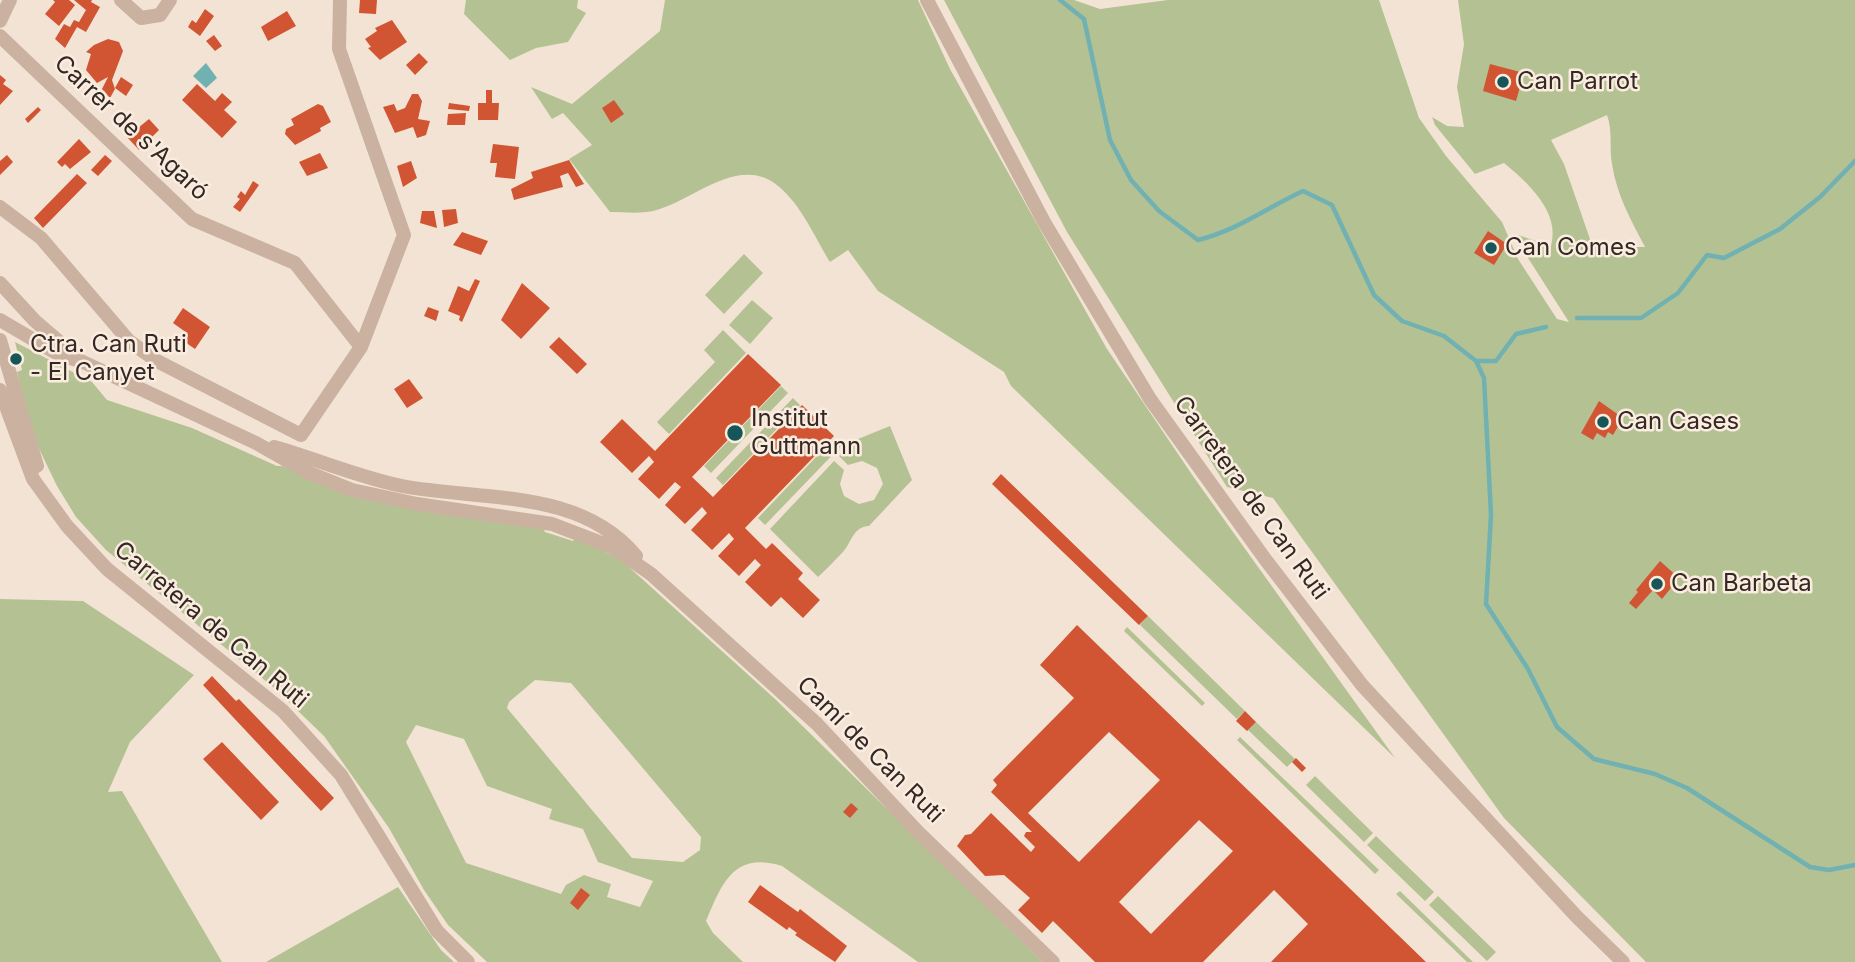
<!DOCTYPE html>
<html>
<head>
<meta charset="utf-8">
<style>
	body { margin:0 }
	canvas { display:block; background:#f3e3d4 }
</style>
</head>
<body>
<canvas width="1855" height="962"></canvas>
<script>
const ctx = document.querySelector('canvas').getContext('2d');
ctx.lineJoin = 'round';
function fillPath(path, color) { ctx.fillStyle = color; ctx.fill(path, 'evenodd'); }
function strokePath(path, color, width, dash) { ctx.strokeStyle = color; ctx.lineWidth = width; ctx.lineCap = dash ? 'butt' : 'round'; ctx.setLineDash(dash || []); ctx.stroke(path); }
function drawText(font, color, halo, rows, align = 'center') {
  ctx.font = font + ' Inter,sans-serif'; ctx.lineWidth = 5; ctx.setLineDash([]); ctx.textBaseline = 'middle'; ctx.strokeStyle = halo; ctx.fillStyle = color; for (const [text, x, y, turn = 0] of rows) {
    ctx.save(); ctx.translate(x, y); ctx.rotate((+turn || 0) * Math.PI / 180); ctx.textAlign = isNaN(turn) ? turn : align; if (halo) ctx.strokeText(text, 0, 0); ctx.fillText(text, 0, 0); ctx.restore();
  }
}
fillPath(new Path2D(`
	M466,0H578L577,8L586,13L568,42L536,48L510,60L464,14Z
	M665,0H918L950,69L1107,349L1195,479L1395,758L1011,386L1004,372L878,291L848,250L830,262C815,238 801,204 778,186C738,153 691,203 653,211C639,214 624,212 610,212L569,159L592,145L563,113L552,119L531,87L572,104L660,31Z
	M944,0H1074L1100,9L1168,0H1379L1419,118L1446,156L1502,222L1518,259L1557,319L1569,322L1528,258L1518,235L1551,246C1561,212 1527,182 1504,163L1475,174L1435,125L1432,117L1447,126L1464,127L1457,87L1464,44L1458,0H1855V962H1646L1504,818L1273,498L1227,487L1067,232ZM1607,115C1613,132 1609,147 1612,164C1617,196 1631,220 1645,247H1599L1591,242L1564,164L1551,140Z
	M744,254L763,273L724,314L705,295Z
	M752,300L773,318L750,344L729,325Z
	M723,330L746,353L669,434L657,422L715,362L704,350Z
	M15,342L92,382L107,400L192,428L277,466H282L345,492L542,526L545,532L573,541L576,537L620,559L774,698L1043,962H918L782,866C734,851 722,883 706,921L713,933L743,962H487L448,925L424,890L389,828L324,736L273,687L106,550L76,517L57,486L31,432L17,372L22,370ZM535,680L571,683L701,837L700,850L683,862L632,858L507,708L509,702ZM416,725L464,739L487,786L552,809L549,819L583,829L598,862L653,881L640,907L607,897L611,884L584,875L566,885L561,894L466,863L406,742Z
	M781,386L788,393L711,473L704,466Z
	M793,398L800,405L723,485L716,478Z
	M890,426L912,480L869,526C852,527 852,543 842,553C835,560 827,569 818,577L770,529L834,461L844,470L840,484L844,496L859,504L874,500L883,484L877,468L862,461L848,465L839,456L858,439Z
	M834,438L842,445L765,525L758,518Z
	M0,599L83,601L194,675L130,742L108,792L122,791L222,962H0Z
	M1148,616L1245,711L1237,719L1140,625Z
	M1127,627L1205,703L1202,706L1124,631Z
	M1256,722L1295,759L1287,767L1248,730Z
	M1240,737L1379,870L1375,874L1237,740Z
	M1315,776L1373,833L1364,842L1306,785Z
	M1376,836L1434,892L1425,901L1367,845Z
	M398,887L441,950L454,962H266Z
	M1400,891L1473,962H1467L1396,894Z
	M1438,896L1496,952L1487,961L1429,905Z`), '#b4c293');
fillPath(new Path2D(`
	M206,63L217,78L206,88L193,76Z`), '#71b1b2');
strokePath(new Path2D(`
	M1060,0L1084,19L1110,140L1131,180L1159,211L1198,240C1236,231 1268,207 1303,191L1332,205L1374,295L1402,321L1444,336L1476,361L1484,378L1491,515L1486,604L1528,669L1557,727L1594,759L1655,774L1687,788L1810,867L1829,870L1855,865
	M1577,318H1641L1678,293L1707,255L1724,258L1780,229L1820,197L1855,161
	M1476,361H1496L1516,334L1546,327`), '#71b1b2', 4.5);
fillPath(new Path2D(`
	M53,0H69L75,5L59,26L45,14L55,2Z
	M74,0H92L91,2L100,7L86,32L77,27L65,48L55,39L64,24L70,27L74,20L79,22L86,10Z
	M360,0H377L376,14L359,13Z
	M205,9L214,16L200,36L188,27L192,20L196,23Z
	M287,11L296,26L268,41L261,27Z
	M392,20L407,42L380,60L368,48L371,47L365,39L377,31L375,28Z
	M214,35L222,46L215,51L206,41Z
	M108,39L119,42L123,51L112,80L115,89L110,98L102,89L108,77L97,83L86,70L91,54L86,52L94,45Z
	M419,53L428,62L415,75L406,65Z
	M1490,64L1524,73L1516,101L1483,91Z
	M0,75L6,80L3,84L13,91L0,105Z
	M121,77L133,85L126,96L115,88Z
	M197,84L215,101L222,93L232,102L224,110L237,122L222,138L182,100Z
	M486,90H492V103H499L498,120H478V103H486Z
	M412,94H418L422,101L418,119L430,121L426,135L417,138L413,127L395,133L383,107L394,104L397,111L405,108Z
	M614,100L624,114L611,123L602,108Z
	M449,103L470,106L469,111L448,109Z
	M318,104L323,106L331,122L320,128L321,131L295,145L285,134L286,129L294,125L291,119Z
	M38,107L41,110L28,123L25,119Z
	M466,113L465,125H447L448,114Z
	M149,119L159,130L139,150L127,137Z
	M79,139L91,152L70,169L65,164L62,167L57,162Z
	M493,144L519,147L515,179L495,177L497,163H490Z
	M320,153L328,168L307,176L299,162Z
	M7,155L13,162L0,175V161Z
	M105,155L112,161L98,176L91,170Z
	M569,160L584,184L576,187L568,173L560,176L563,187L514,200L511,189L533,178L531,172Z
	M411,161L417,178L403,187L397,166Z
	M77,174L87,183L43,228L34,218Z
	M253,181L259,185L240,212L233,207L240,199L237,197L241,191L245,195Z
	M456,209L458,223L444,227L442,210Z
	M422,211H434L437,228L420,223Z
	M1488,231L1507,244L1494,265L1474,253Z
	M462,232L488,241L481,255L453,245Z
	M475,279L480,281L462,322L459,320L460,316L448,311L458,286L469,291Z
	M522,283L550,308L521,339L501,320Z
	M428,307L439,311L436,321L424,316Z
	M183,308L210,327L195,349L182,340L187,333L173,323Z
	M559,337L587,364L577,374L549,347Z
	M748,354L781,385L692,477L713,497L802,405L834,436L745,528L766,549L772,543L803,573L798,579L820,600L803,618L781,597L771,607L745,582L761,565L755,559L739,576L718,556L734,539L729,533L712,550L691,530L707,513L702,507L685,524L665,505L681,487L675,482L659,499L638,479L654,462L649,456L632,473L600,442L622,419L655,451Z
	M409,379L423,398L407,408L394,389Z
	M1599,401L1623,418L1613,435L1608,432L1605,438L1597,433L1593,440L1581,433Z
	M1001,474L1148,616L1139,625L992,484Z
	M1660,561L1679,578L1662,599L1653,590L1636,609L1629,603L1638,592L1636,590Z
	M1077,625L1368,906L1426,962H1271L1308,924L1274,890L1203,962H1095L1053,921L1042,933L1018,910L1030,898L1004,875L985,876L957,846L965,835L971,834L991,813L1031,852L1035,847L1024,836L1026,832H1032L991,792L997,785L993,780L1074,698L1040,665ZM1109,732L1160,780L1079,862L1028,813ZM1199,820L1233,851L1151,934L1119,902Z
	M212,676L236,701L239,699L334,798L321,811L203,685Z
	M1245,711L1256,722L1247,731L1236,721Z
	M222,742L279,802L261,820L203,759Z
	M1296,758L1306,768L1302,772L1292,762Z
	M851,803L858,809L850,818L843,812Z
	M760,885L798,912L800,909L847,946L835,962L795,935L797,933L789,927L787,930L748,902Z
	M581,888L590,895L578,910L570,903Z`), '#d15533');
strokePath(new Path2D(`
	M121,0L141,18L160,15L170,0
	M927,0L1044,222L1150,399L1265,559L1362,685L1577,917L1623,962
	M0,21L10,0
	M0,36L192,219L295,263L361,347
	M0,207L41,238L129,341L157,361L301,435L361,347L404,235L339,49L340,0
	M0,283L35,321L77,357
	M0,320L58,354L83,362L256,443L307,472L352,490L417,504L552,524L612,547L651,574L817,724L918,832L1053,962
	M0,340L37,466
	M0,390L33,479L67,526L107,569L283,711L341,775L437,931L468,962
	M274,447C317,459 358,477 402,486C481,501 580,488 636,556`), '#cbb2a0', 14);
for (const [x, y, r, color] of [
	[1503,82,7,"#165658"],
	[1491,248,7,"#165658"],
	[16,359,7,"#165658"],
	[1603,422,7,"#165658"],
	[735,433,9,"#165658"],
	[1657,584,7,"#165658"]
]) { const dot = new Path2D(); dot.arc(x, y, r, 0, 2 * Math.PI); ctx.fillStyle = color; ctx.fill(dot); strokePath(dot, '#faede0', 2.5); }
drawText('24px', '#342824', '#faede0', [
	["Can Parrot",1517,82],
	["Can Comes",1505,248],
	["Ctra. Can Ruti",30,345],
	["- El Canyet",30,373],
	["Institut",751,419],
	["Guttmann",751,447],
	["Can Cases",1617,422],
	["Can Barbeta",1671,584]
], 'left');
drawText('24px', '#342824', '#faede0', [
	["Carrer de s'Agaró",131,128,43],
	["Carretera de Can Ruti",1251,498,54],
	["Carretera de Can Ruti",211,625,40],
	["Camí de Can Ruti",870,750,45]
]);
</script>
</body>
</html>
